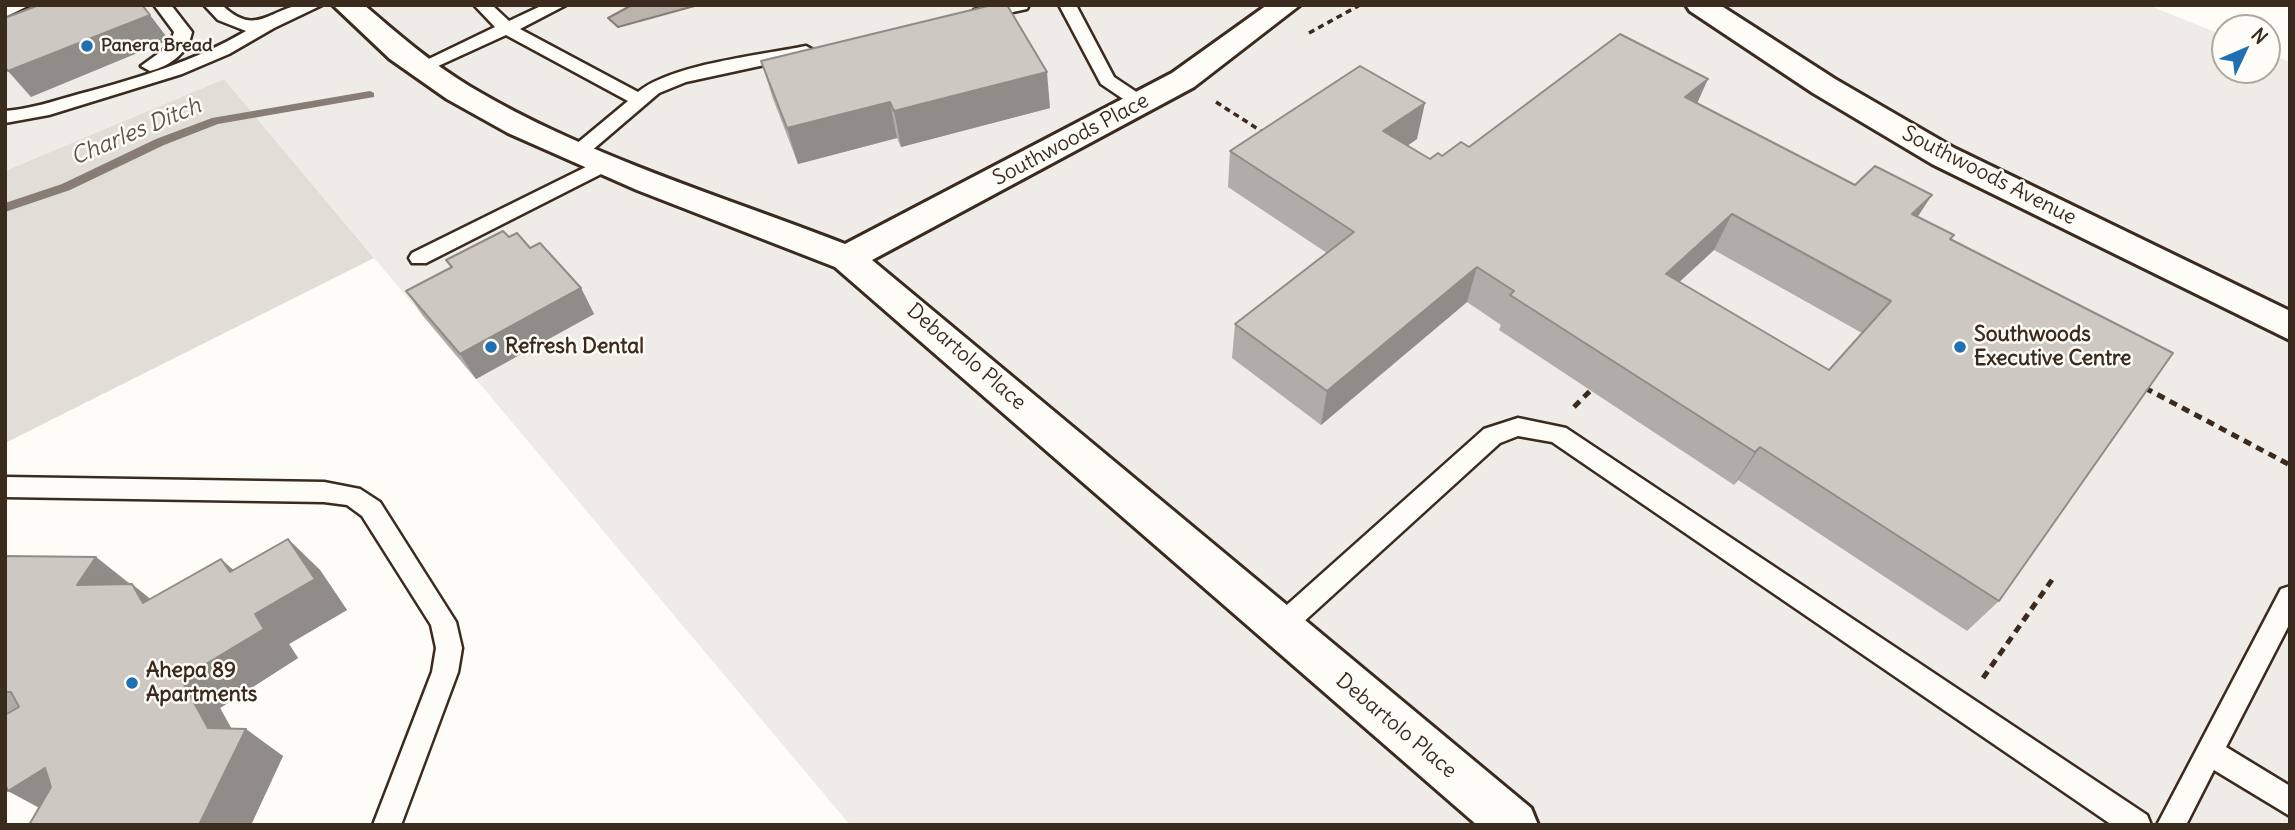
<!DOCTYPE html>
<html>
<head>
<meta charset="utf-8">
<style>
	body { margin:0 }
	#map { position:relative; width:2295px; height:830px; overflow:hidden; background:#fdfcf7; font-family:Delius,sans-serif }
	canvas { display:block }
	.frame { position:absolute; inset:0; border:7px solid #3b2a1e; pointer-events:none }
	.north { position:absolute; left:2211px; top:14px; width:70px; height:70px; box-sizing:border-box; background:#fdfcf7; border:2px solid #afa8a0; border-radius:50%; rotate:46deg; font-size:19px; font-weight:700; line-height:28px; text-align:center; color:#3b2a1e }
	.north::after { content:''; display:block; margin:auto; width:24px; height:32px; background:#1f6fb2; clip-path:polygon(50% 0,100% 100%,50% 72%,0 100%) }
</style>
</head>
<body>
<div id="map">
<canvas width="2295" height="830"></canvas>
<div class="frame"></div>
<div class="north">N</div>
</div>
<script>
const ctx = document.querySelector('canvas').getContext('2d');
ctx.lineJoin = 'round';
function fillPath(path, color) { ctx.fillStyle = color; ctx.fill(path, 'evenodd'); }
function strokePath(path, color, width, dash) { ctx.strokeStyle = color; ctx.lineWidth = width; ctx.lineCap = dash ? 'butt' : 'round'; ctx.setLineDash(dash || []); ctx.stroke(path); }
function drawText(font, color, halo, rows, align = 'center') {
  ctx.font = font + ' Delius,sans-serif'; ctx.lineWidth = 5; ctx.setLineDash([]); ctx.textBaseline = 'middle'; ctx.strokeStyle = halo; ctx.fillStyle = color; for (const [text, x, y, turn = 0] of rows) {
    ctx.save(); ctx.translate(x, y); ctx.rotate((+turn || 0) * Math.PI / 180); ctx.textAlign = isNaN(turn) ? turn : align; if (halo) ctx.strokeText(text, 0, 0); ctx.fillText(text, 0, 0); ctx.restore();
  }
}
fillPath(new Path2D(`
	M5,5H2148L2225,36V70H2267V53L2290,62V825H850L224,79L5,171Z`), '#efece7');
fillPath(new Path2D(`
	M224,79L374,258L5,443V171Z`), '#e1ded7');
const water = new Path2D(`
	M632,5H698L618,27L608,18Z`);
fillPath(water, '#bbb4ad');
strokePath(water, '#887d74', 2);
fillPath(new Path2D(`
	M370,91L374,93V97L218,124L164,145L70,190L5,212V203L62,184L156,139L212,118Z`), '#887d74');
const service = new Path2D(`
	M30,5L5,17V6Z
	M154,5H171L192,32C188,53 170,66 150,71L141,66L170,45L174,32Z
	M204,5H222C254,36 267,12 299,5C306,4 315,5 322,5L274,28L229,54L182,74L49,115L5,123V111C31,109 54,101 79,94C136,79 195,61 246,31L218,20Z
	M474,5H492L509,21L543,5H566L520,29L638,92C672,64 762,55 806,46L815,51L806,56L686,82L659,93L583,158H569L566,154L569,150L628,101L506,35L425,72L419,74L410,68L495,27Z
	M997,5H1029L1027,9L980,19L971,14L974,10Z
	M1059,5H1076L1114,77L1147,99L1150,103L1147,107H1135L1101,84Z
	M604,158L611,159L614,164L611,169L426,263H412L409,258L412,253Z
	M1518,418L1566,428L2147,815L2151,825H2112L1552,442L1518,436L1500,443L1288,636L1279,640L1270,636L1266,628L1270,620L1484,429Z
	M5,477L324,482L360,489L380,502L456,622L462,648L458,672L401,825H373L432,672L436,648L431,625L362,516L347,505L324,502L5,497Z
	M2290,586V623L2226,747L2290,786V816L2214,770L2186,825H2157L2281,589Z`);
const minor = new Path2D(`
	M333,5H364C398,34 431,63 469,86C586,156 719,195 845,244L1172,73L1267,5H1300L1194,87L872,260L1531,808L1538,825H1477L835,267L637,190L508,133L447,99L390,59Z
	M1686,5H1720L1835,79L1954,148L2290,311V340L1932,164L1813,93L1690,11Z`);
strokePath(service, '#3b2a1e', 5);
strokePath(minor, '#3b2a1e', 6);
strokePath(new Path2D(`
	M1309,33L1360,5
	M1216,102L1264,133`), '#3b2a1e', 3.5, [6, 4.5]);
strokePath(new Path2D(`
	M2145,388L2290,465
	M1574,407L1591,390
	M1983,678L2054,577`), '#3b2a1e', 5, [8, 6]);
fillPath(service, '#fdfcf7');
fillPath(minor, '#fdfcf7');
fillPath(new Path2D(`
	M761,61L1050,108L901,147L897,138L798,164L772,96Z
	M1697,104L1954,235L1951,239L1999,601L1967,631L1738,480L1734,485L1499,330L1501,325L1467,302L1321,425L1232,358L1235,324L1327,253L1228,187L1230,151L1417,139L1407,146L1430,159L1469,147ZM1714,250L1862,333L1829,370L1679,282Z
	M509,237L530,248L581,288L594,314L476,379L423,316L406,291L451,268L446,260Z
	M288,539L320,570L347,610L289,644L298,658L220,708L231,728L283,756L251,825H29L39,808L8,791L5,784V556L96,557L150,599L234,570Z`), '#b0aca7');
fillPath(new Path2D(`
	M150,15L169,40L31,97L8,71Z
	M1047,72L1050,108L901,147L894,111Z
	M1708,79L1692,115L1685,97Z
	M890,102L897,138L798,164L787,128Z
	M1425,103L1417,139L1376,167L1383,131Z
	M1932,195L1909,230L1912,214Z
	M1732,214L1714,250L1650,309L1666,274Z
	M1477,267L1467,302L1321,425L1327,391Z
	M581,288L594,314L476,379L460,354Z
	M1760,447L1738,480L1734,485L1755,452Z
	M288,539L320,570L347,610L289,644L298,658L220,708L239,742L246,729L283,756L251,825H199L208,728L181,679L255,614Z
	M96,557L133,587L132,584L170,615L77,585Z
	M221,559L256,590L230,572Z
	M45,768L91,794L56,816L8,791Z`), '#908c88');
const building = new Path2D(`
	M39,5H142L150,15L8,71L5,67V18Z
	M992,5H1007L1047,72L894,111L890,102L787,128L761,61Z
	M1620,34L1708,79L1685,97L1855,185L1875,166L1932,195L1912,214L1954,235L1950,239L2173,353L1999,601L1760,447L1755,452L1510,295L1514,291L1477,267L1327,391L1235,324L1354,232L1230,151L1360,66L1425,103L1383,131L1430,159L1438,153L1442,156L1461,142L1469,147ZM1732,214L1891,301L1829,370L1666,274Z
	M503,231L509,237L517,233L530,248L540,243L581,288L460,354L406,291L452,267L446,260Z
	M288,539L315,579L255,614L264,629L181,679L208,728L246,729L199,825H29L51,787L45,768L8,791L5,784V715L19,707L11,692H5V556L96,557L77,585L132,584L143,603L221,559L230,572Z`);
fillPath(building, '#cdc8c2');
strokePath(building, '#908c88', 2);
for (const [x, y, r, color] of [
	[87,46,7,"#1f6fb2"],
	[491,347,7,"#1f6fb2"],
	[1960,347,7,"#1f6fb2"],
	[132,683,7,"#1f6fb2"]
]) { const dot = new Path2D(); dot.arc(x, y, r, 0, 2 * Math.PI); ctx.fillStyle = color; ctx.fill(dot); strokePath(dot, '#fdfcf7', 2.5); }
drawText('bold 18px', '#3b2a1e', '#fdfcf7', [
	["Panera Bread",101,46]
], 'left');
drawText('21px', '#3b2a1e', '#fdfcf7', [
	["Southwoods Place",1071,140,-28],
	["Southwoods Avenue",1989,176,27],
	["Debartolo Place",966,357,41],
	["Debartolo Place",1396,726,40]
]);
drawText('bold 21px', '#3b2a1e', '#fdfcf7', [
	["Southwoods",1974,335],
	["Executive Centre",1974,359],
	["Refresh Dental",505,347],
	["Ahepa 89",146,671],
	["Apartments",146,695]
], 'left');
drawText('italic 23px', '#615349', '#fdfcf7', [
	["Charles Ditch",136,132,-23]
]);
</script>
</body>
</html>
